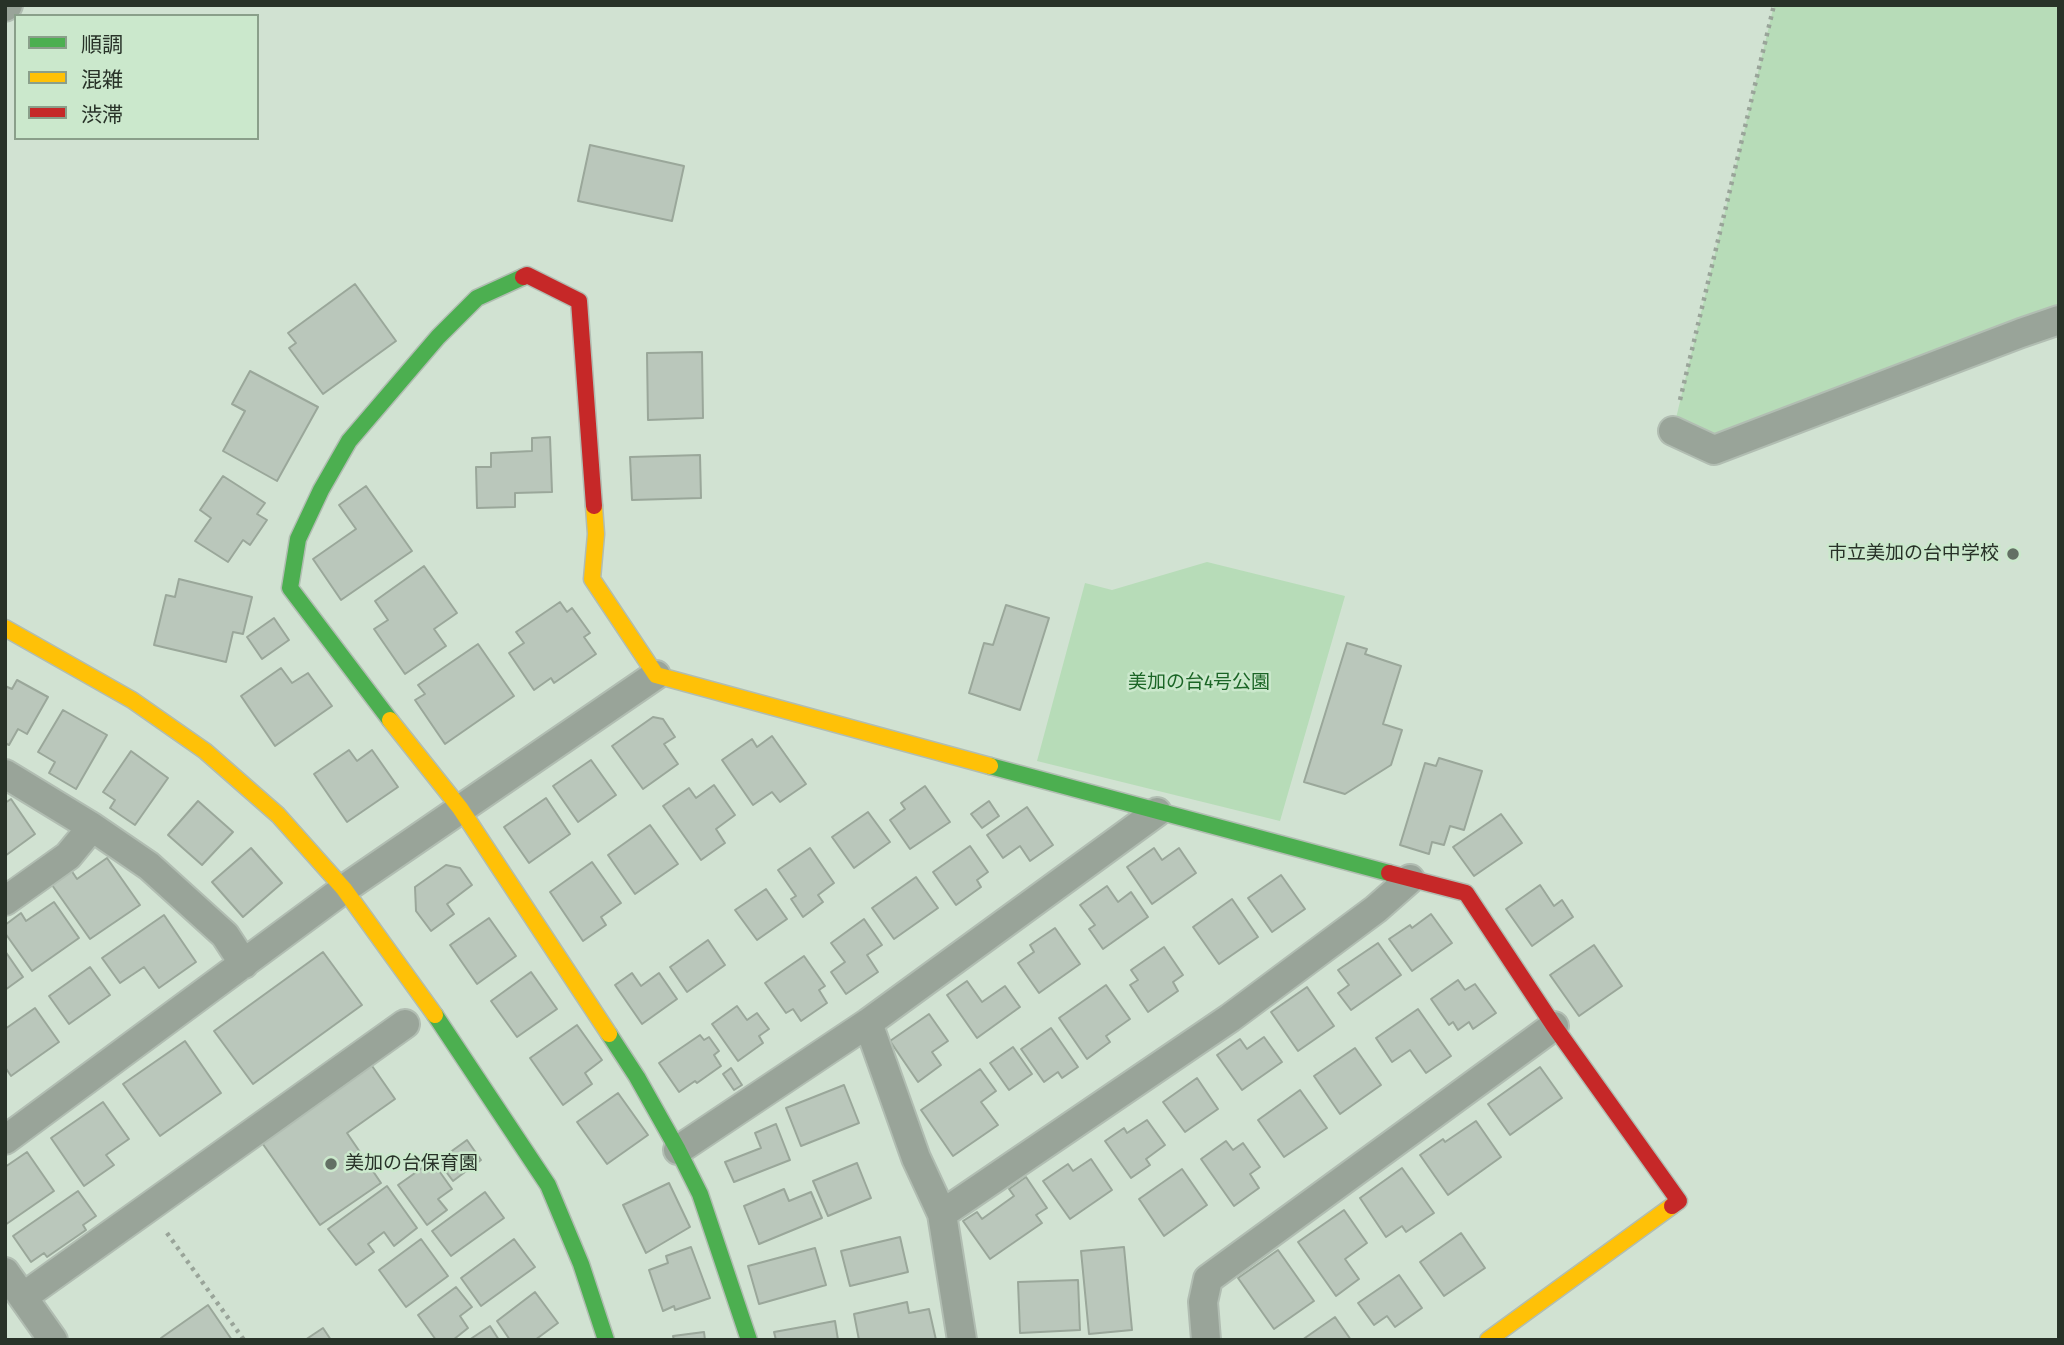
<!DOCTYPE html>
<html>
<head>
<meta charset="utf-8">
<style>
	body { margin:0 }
	#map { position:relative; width:2064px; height:1345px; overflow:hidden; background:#d1e2d2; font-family:"Fira Sans Condensed","Noto Sans JP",sans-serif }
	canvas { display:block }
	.frame { position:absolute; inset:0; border:7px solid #283228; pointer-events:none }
	.legend { position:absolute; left:14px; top:14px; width:245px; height:126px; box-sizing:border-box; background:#cbe8cc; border:2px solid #8a9f8a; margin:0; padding:9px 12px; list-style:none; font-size:21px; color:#283228 }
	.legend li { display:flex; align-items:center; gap:14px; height:35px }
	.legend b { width:35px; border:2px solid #8a9f8a }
</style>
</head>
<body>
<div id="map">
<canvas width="2064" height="1345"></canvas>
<div class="frame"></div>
<ul class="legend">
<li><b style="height:9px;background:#4caf50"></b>順調</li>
<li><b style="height:9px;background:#ffc107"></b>混雑</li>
<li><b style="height:9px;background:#c62828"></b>渋滞</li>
</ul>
</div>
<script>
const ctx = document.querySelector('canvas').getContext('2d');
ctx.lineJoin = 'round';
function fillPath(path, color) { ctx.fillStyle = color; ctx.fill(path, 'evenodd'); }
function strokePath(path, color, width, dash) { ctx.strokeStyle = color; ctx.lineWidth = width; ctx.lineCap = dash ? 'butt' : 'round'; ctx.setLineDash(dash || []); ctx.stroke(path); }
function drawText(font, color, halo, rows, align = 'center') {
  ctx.font = font + ' "Fira Sans Condensed","Noto Sans JP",sans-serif'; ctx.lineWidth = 5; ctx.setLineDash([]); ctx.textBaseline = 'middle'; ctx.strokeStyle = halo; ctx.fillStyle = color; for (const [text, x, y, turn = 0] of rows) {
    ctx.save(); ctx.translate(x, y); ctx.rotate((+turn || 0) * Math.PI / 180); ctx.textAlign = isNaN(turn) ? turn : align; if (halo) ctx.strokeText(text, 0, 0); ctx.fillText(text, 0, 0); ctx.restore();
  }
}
fillPath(new Path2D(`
	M1774,5H2059V320L1714,450L1673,431Z
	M1207,562L1345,596L1280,821L1037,761L1085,583L1112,590Z`), '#b7dcb8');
const building = new Path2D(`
	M590,145L684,166L672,221L578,201Z
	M355,284L396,341L323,394L289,348L296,343L288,333Z
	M702,352L703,418L648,420L647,353Z
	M250,371L318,407L277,481L223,451L245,411L232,404Z
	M550,437L552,492L515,493V507L477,508L476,467H491V453L532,451V438Z
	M700,455L701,498L632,500L630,457Z
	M223,476L265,503L257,514L267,520L250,545L243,540L228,562L195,541L211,518L200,510Z
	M366,486L412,551L341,600L313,559L356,529L339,505Z
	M424,566L457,613L434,629L446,646L405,674L374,629L388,620L375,601Z
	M179,579L252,597L243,634L233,632L226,662L154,645L166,595L175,597Z
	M560,602L567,612L572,608L590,633L584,637L596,654L554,683L551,678L534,690L509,653L524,643L516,632Z
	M1006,605L1049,618L1020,710L969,693L984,643L993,645Z
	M274,618L289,640L262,659L247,637Z
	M1347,643L1367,649L1365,654L1401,666L1383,724L1402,730L1391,765L1345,794L1304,782Z
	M478,644L514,696L445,744L415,700L425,694L418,685Z
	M281,668L292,683L308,673L332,706L275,746L241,696Z
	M17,680L48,697L27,734L18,729L9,745L5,743V686L12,689Z
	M63,710L107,735L76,789L49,773L55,762L38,752Z
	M653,717L663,719L675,737L664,744L678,764L643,789L612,746Z
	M772,736L806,784L780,802L772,792L753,805L722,760L752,739L757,747Z
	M349,750L357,761L372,750L398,787L347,822L314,774Z
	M131,751L168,778L135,825L110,808L115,800L103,792Z
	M1439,758L1482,771L1464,830L1450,826L1444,845L1432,842L1429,854L1400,845L1425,763L1436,766Z
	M591,760L616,795L578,822L553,786Z
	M714,785L735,815L716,829L725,843L701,860L663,806L689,788L696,798Z
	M925,786L950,822L910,849L890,820L905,809L901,803Z
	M546,798L570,834L529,863L504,827Z
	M11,799L35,834L5,856V803Z
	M198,801L233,832L202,865L168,835Z
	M989,801L999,816L982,828L971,814Z
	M1027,807L1053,845L1030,861L1020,846L1003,858L987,835Z
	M868,812L890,842L854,868L832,837Z
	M1501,814L1522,843L1474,876L1453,847Z
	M650,825L678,864L635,894L608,855Z
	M970,846L988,872L977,880L981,887L956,905L933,872Z
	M251,848L282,883L243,917L212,882Z
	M810,848L834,883L818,895L823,902L803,917L791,899L796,896L778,870Z
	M1154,848L1162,860L1179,848L1196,873L1152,904L1127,867Z
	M107,858L140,905L90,939L52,885L71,870L77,879Z
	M592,862L621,903L601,917L606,925L583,941L550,892Z
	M446,865L460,868L472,885L447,904L454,914L431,931L416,911L415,887Z
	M1281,875L1305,909L1272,932L1248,898Z
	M916,877L938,908L894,939L872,908Z
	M1540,885L1554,906L1562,900L1573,917L1532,946L1506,909Z
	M1107,886L1118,902L1131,892L1148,917L1103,949L1089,929L1095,925L1080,905Z
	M766,889L787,919L757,940L735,910Z
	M1232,899L1258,937L1219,964L1193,927Z
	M54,902L79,938L32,971L5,933V925L21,913L26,921Z
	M1431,914L1452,943L1412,971L1389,939L1410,925L1412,928Z
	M164,915L196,962L159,988L144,967L120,983L102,958Z
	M489,918L516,956L477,984L450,945Z
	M864,919L882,945L867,955L878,972L846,994L831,972L845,962L831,943Z
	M1055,928L1080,964L1039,993L1018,963L1034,952L1030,945Z
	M708,940L725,965L687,992L670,967Z
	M1378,943L1401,975L1351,1010L1338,993L1349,985L1338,970Z
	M1594,945L1622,986L1579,1016L1550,975Z
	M1164,947L1183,975L1173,982L1178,991L1148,1012L1130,985L1138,980L1131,970Z
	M5,951L23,977L5,990Z
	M323,952L362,1005L253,1084L214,1031Z
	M804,956L825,986L819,990L827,1003L801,1021L793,1009L786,1013L765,983Z
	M90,967L110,995L69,1024L49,996Z
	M531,972L557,1009L517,1037L491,1001Z
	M632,973L641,986L659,973L677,999L642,1024L615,985Z
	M1458,980L1465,990L1475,984L1496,1013L1473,1029L1469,1022L1458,1030L1453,1022L1449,1025L1431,999Z
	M967,981L982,1002L1005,986L1020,1007L977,1038L947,995Z
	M1106,985L1130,1019L1106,1036L1110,1042L1087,1059L1059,1018Z
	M1307,987L1334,1026L1298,1051L1271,1012Z
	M737,1006L747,1020L757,1013L769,1029L759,1036L763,1043L738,1061L712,1024Z
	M35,1008L59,1042L11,1076L5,1067V1029Z
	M1418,1009L1451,1056L1426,1073L1410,1050L1392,1062L1376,1038Z
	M929,1014L948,1041L932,1052L941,1065L918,1082L890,1041Z
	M577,1025L602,1060L585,1073L592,1084L563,1105L530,1058Z
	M1051,1028L1078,1067L1062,1078L1058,1072L1044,1082L1021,1049Z
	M700,1035L704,1040L709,1037L719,1051L714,1055L721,1066L697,1083L695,1081L679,1092L659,1063Z
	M1264,1037L1282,1062L1242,1090L1217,1055L1240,1039L1247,1049Z
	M185,1041L221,1093L160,1136L123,1084Z
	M1013,1047L1032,1074L1009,1090L990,1063Z
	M1355,1048L1381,1085L1340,1114L1314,1076Z
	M370,1063L395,1099L347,1133L381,1183L320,1225L260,1140Z
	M1540,1067L1562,1098L1510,1135L1488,1104Z
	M731,1068L742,1085L734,1090L723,1074Z
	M980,1069L996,1091L981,1102L998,1125L953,1156L921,1110Z
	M1197,1078L1218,1109L1185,1132L1163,1102Z
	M844,1085L859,1123L801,1146L786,1108Z
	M1300,1090L1327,1128L1284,1157L1258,1120Z
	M618,1093L648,1135L607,1164L577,1122Z
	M103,1102L129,1139L106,1155L114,1165L84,1186L51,1138Z
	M1147,1120L1165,1145L1146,1159L1150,1165L1131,1178L1105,1141L1124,1128L1127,1133Z
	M1476,1121L1501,1157L1448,1195L1420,1155L1443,1139L1445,1142Z
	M776,1124L790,1160L734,1182L725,1162L761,1148L755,1133Z
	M467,1140L481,1160L453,1181L438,1161Z
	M1226,1141L1233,1150L1243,1143L1260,1167L1250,1174L1259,1188L1234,1206L1201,1159Z
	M27,1152L54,1191L5,1225V1167Z
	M1091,1159L1112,1190L1070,1219L1043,1181L1068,1164L1073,1171Z
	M432,1161L452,1189L438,1199L447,1210L427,1225L398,1185Z
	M857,1163L871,1198L828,1216L813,1181Z
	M1402,1168L1434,1213L1406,1232L1402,1226L1386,1237L1360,1198Z
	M1182,1169L1207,1205L1164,1236L1139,1199Z
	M1026,1177L1047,1208L1036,1215L1042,1223L990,1259L963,1221L977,1212L982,1219L1014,1196L1009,1189Z
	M669,1183L690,1227L646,1253L623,1205Z
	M387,1186L417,1228L394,1246L384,1232L368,1244L374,1252L356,1265L328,1229Z
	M784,1189L789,1201L811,1192L822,1218L759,1244L744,1206Z
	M78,1191L96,1216L83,1225L86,1230L47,1257L44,1253L31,1262L13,1236Z
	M485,1192L504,1218L451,1256L432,1231Z
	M1344,1210L1367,1243L1345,1259L1359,1279L1336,1296L1298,1242Z
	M1461,1233L1485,1268L1444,1296L1420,1262Z
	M900,1237L908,1272L850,1286L841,1251Z
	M421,1239L448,1276L406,1307L379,1270Z
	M514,1239L535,1267L481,1306L461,1278Z
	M691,1247L710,1298L675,1310L674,1306L663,1311L649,1270L668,1263L666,1256Z
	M1124,1247L1132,1330L1089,1334L1081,1251Z
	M815,1248L826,1285L759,1304L748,1266Z
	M1278,1250L1314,1301L1274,1329L1238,1278Z
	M1399,1275L1422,1308L1395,1327L1387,1316L1374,1325L1358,1303Z
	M1078,1280L1080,1330L1020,1333L1018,1282Z
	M456,1287L472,1307L460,1316L468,1328L453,1340H436L418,1315Z
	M535,1292L558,1323L535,1340H510L497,1321Z
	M907,1302L909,1313L929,1309L936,1340H859L854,1314Z
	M208,1305L232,1340H162L161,1338Z
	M1335,1317L1351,1340H1302Z
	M835,1321L838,1340H776L774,1332Z
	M490,1326L499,1340H469Z
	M323,1328L331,1340H305Z
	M704,1332L705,1340H674L673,1336Z`);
fillPath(building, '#bac7bb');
strokePath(building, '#9aa79a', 2);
const street = new Path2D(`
	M5,7L8,5
	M1673,431L1714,450L2021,333L2059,320
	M5,774L92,827L149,866L225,935L244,964
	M5,901L68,856L92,827
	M868,1023L916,1158L942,1214L962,1340
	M5,1140L344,889L656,675
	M678,1150L868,1023L1157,812
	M942,1214L1230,1018L1376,909L1410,879
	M5,1272L53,1340
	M23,1297L405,1024
	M1206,1340L1203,1302L1208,1279L1554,1026`);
const fast = new Path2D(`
	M390,720L290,588L298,539L321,490L349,441L438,337L477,298L523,277
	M990,766L1389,873
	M435,1015L548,1185L581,1264L606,1340
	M609,1034L637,1077L678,1150L700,1194L749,1340`);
const slow = new Path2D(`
	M594,506L596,534L592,579L656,675L990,766
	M5,628L132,700L205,751L278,815L344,889L435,1015
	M390,720L460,808L609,1034
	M1488,1340L1672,1206`);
const jam = new Path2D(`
	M523,277L527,275L579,301L594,506
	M1389,873L1466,893L1554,1026L1679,1201L1672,1206`);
strokePath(street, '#b1bdb2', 32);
strokePath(fast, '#b1bdb2', 19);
strokePath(slow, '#b1bdb2', 19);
strokePath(jam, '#b1bdb2', 19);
strokePath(new Path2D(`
	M1680,400L1774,5
	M167,1233L244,1340`), '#99a499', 4.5, [3.5, 5]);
strokePath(street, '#99a499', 28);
strokePath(fast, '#4caf50', 16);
strokePath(slow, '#ffc107', 16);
strokePath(jam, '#c62828', 16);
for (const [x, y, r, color] of [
	[2013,554,7,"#637064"],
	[331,1164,7,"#637064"]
]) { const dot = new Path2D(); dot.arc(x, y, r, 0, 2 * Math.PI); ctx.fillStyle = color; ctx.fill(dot); strokePath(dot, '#cbe8cc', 2.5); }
drawText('19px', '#283228', '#cbe8cc', [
	["市立美加の台中学校",1999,554],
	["美加の台保育園",345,1164,"left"]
], 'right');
drawText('19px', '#1b6526', '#cbe8cc', [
	["美加の台4号公園",1199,683]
]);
</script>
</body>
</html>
